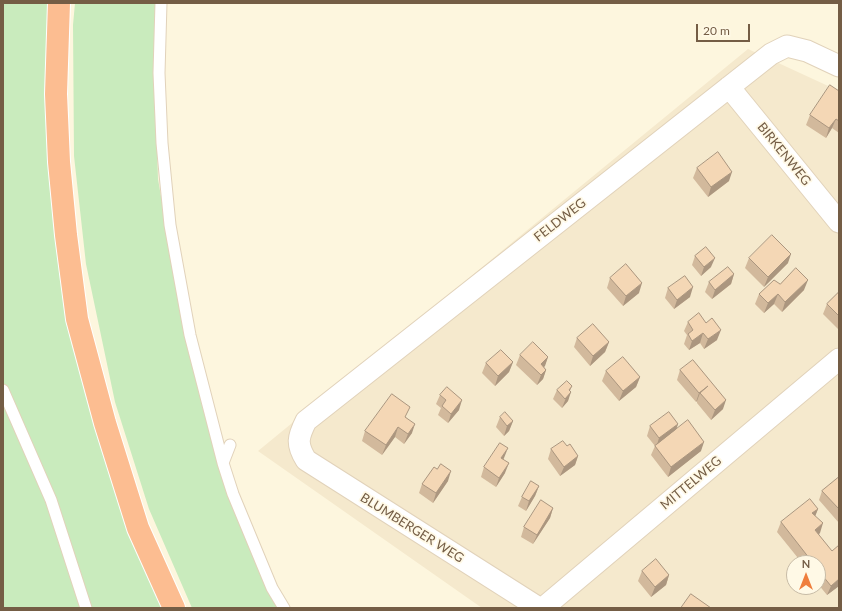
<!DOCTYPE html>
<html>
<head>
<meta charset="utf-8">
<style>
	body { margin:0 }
	#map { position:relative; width:842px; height:611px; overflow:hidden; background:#fdf6de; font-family:Lato,sans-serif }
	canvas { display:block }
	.frame { position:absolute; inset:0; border:4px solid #745d45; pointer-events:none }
	.north { position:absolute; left:786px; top:555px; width:40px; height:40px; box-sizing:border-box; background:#fff9e6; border:1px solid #c7bba6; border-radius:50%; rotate:0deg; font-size:11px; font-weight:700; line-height:16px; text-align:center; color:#745d45 }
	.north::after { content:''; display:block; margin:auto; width:14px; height:18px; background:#ef7e3c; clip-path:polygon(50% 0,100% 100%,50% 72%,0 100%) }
	.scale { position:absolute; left:696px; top:24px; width:54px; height:18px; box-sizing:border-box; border:2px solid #745d45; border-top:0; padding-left:5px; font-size:12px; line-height:14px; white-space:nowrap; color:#745d45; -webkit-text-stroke:3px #fff9e6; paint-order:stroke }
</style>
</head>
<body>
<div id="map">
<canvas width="842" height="611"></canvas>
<div class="frame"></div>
<div class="north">N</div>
<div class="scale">20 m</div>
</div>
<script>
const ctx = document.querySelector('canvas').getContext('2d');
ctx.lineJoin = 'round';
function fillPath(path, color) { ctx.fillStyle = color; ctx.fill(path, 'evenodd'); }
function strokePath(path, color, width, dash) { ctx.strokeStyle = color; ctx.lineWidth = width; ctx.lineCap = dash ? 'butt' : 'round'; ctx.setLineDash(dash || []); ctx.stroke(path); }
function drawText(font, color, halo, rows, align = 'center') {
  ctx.font = font + ' Lato,sans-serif'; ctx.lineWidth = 3.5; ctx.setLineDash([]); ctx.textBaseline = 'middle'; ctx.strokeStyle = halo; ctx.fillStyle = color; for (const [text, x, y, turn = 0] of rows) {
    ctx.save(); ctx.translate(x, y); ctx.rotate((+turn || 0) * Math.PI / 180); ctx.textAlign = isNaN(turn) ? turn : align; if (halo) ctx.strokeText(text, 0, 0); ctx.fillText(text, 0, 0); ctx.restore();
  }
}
fillPath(new Path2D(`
	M748,49L839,91V608H482L258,451ZM794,563H818V587H794Z`), '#f5e9cd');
fillPath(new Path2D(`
	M3,3H49L57,250L164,608H3Z
	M75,3H157L154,60L158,179L175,279L218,463L279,608H192L149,509L115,402L86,264L74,156L73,25Z`), '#c9ebbd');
const service = new Path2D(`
	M161,3L159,73L162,143L170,225L190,335L223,463L233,494L272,588L284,608
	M3,390L51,500L86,608
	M223,463L230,445`);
const minor = new Path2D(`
	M729,87L839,222
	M539,608L306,460C296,444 298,437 306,421L771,54L787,46L807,51L839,66
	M543,608L839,359`);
const motorway = new Path2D(`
	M59,3L56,94L59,162L66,235L77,319L105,423L138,528L174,608`);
strokePath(service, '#e1d2ba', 13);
strokePath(minor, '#e1d2ba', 23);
strokePath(motorway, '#fff', 24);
strokePath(service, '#fff', 11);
strokePath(minor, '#fff', 21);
strokePath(motorway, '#fcbd91', 22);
fillPath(new Path2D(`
	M839,91V133L832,128L826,138L806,125L810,115Z
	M697,168L729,181L708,197L693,178Z
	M695,256L711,267L701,276L692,265Z
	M749,258L788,263L764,287L745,268Z
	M734,274L731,284L712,299L705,292L709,282Z
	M610,278L639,293L623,306L607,288Z
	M780,284L804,290L782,312L774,304L764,313L755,304L759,294Z
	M668,288L690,297L674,309L665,298Z
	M839,292V330L823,314L827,304Z
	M688,322L717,340L704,349L700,343L689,350L684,344L687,335L684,331Z
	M577,338L609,342L605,352L590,366L574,347Z
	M520,355L548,357L544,367L546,370L543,379L537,385L516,365Z
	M513,362L509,372L495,386L482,373L486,363Z
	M680,370L723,409L711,420L697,403V401L696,402L677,380Z
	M606,371L640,377L636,387L619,401L602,381Z
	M557,390L570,391L568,401L562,408L553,399Z
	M440,395L459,410L448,423L438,415L441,408L436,404Z
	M406,417L412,433L404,444L395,437L382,455L362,441L365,431Z
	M500,417L513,421L509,431L504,436L496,427Z
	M678,424L676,429L701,451L668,477L651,455L655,446L647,436L650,426Z
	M567,446L578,456L575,465L560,476L548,459L551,449Z
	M504,458L503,460L505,473L496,487L481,477L484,467Z
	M437,469L448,481L433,503L419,493L422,484Z
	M839,477V523L819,500L822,491Z
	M539,486L535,496L526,511L518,506L522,497Z
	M553,508L550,518L533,544L521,537L524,527Z
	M818,509L815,516L820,533L819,534L839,586L827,595L818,584V563H802L777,532L781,522Z
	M642,571L669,575L666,585L651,597L638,581Z`), '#d2b99c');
fillPath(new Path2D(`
	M836,119L832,128L826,138L829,128Z
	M732,172L729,181L708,197L711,187Z
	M791,254L788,263L764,287L768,277Z
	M715,258L711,267L701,276L704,267Z
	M734,274L731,284L712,299L715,290Z
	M808,280L804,290L782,312L785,302Z
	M642,283L639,293L623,306L626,296Z
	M693,287L690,297L674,309L677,300Z
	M778,294L774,304L764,313L768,303Z
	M721,330L717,340L704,349L708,339Z
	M703,333L700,343L689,350L692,341Z
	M609,342L605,352L590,366L593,356Z
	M548,357L545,366L538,373L541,364Z
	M513,362L509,372L495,386L498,376Z
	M546,370L543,379L537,385L541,375Z
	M640,377L636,387L619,401L623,391Z
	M572,386L568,395L571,392L568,401L562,408L569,390Z
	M708,386L700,393L697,401L696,402L699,393Z
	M462,400L459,410L448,423L451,414Z
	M726,400L723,409L711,420L715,410Z
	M513,421L509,431L504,436L507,426Z
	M415,424L412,433L404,444L408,434Z
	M678,424L675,433L656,448L659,438Z
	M398,427L395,437L382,455L386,445Z
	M704,442L701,451L668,477L671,467Z
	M508,448L504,458L498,468L501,458Z
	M578,456L575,465L560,476L564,467Z
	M509,463L505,473L496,487L499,478Z
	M451,471L448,481L433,503L436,493Z
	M539,486L535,496L526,511L529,501Z
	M553,508L550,518L533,544L537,535Z
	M818,509L814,519L812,513Z
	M823,523L820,533L812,539L815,530Z
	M669,575L666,585L651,597L655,587Z
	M839,579V586L827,595L831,586Z`), '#ab967f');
const building = new Path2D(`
	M830,85L839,91V121L836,119L829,128L810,115Z
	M718,152L732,172L711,187L697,168Z
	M772,235L791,254L768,277L749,258Z
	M706,247L715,258L704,267L695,256Z
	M626,264L642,283L626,296L610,278Z
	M728,267L734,274L715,290L709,282Z
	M796,268L808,280L785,302L778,294L768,303L759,294L774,280L780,284Z
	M685,276L693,287L677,300L668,288Z
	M839,292V316L827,304Z
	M699,313L706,323L712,318L721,330L708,339L703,333L692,341L688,334L693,330L688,322Z
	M593,324L609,342L593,356L577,338Z
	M533,342L548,357L541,364L546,370L541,375L520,355Z
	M501,350L513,362L498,376L486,363Z
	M623,357L640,377L623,391L606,371Z
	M693,360L726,400L715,410L700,393L708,386L699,393L680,370Z
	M567,381L572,386L569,390L571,392L565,399L557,390Z
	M447,387L462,400L451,414L442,406L446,400L440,395Z
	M392,394L410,407L405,417L415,424L408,434L398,427L386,445L365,431Z
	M505,412L513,421L507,426L500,417Z
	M669,412L678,424L659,438L650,426Z
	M688,420L704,442L671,467L655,446Z
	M563,441L567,446L570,444L578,456L564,467L551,449Z
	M500,443L508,448L501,458L509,463L499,478L484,467Z
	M441,464L451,471L436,493L422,484L434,467L437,469Z
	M839,477V509L822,491Z
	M531,481L539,486L529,501L522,497Z
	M810,499L818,509L812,513L823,523L815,530L832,551L839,545V579L831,586L818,570V563H813L781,522Z
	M541,500L553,508L537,535L524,527Z
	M656,559L669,575L655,587L642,571Z
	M691,594L711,608H681Z`);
fillPath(building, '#f4d7b5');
strokePath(building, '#ab967f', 1);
drawText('13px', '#745d45', '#fff9e6', [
	["BIRKENWEG",784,154,51],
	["FELDWEG",560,220,-38],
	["MITTELWEG",691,483,-40],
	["BLUMBERGER WEG",412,528,32]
]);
</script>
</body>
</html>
